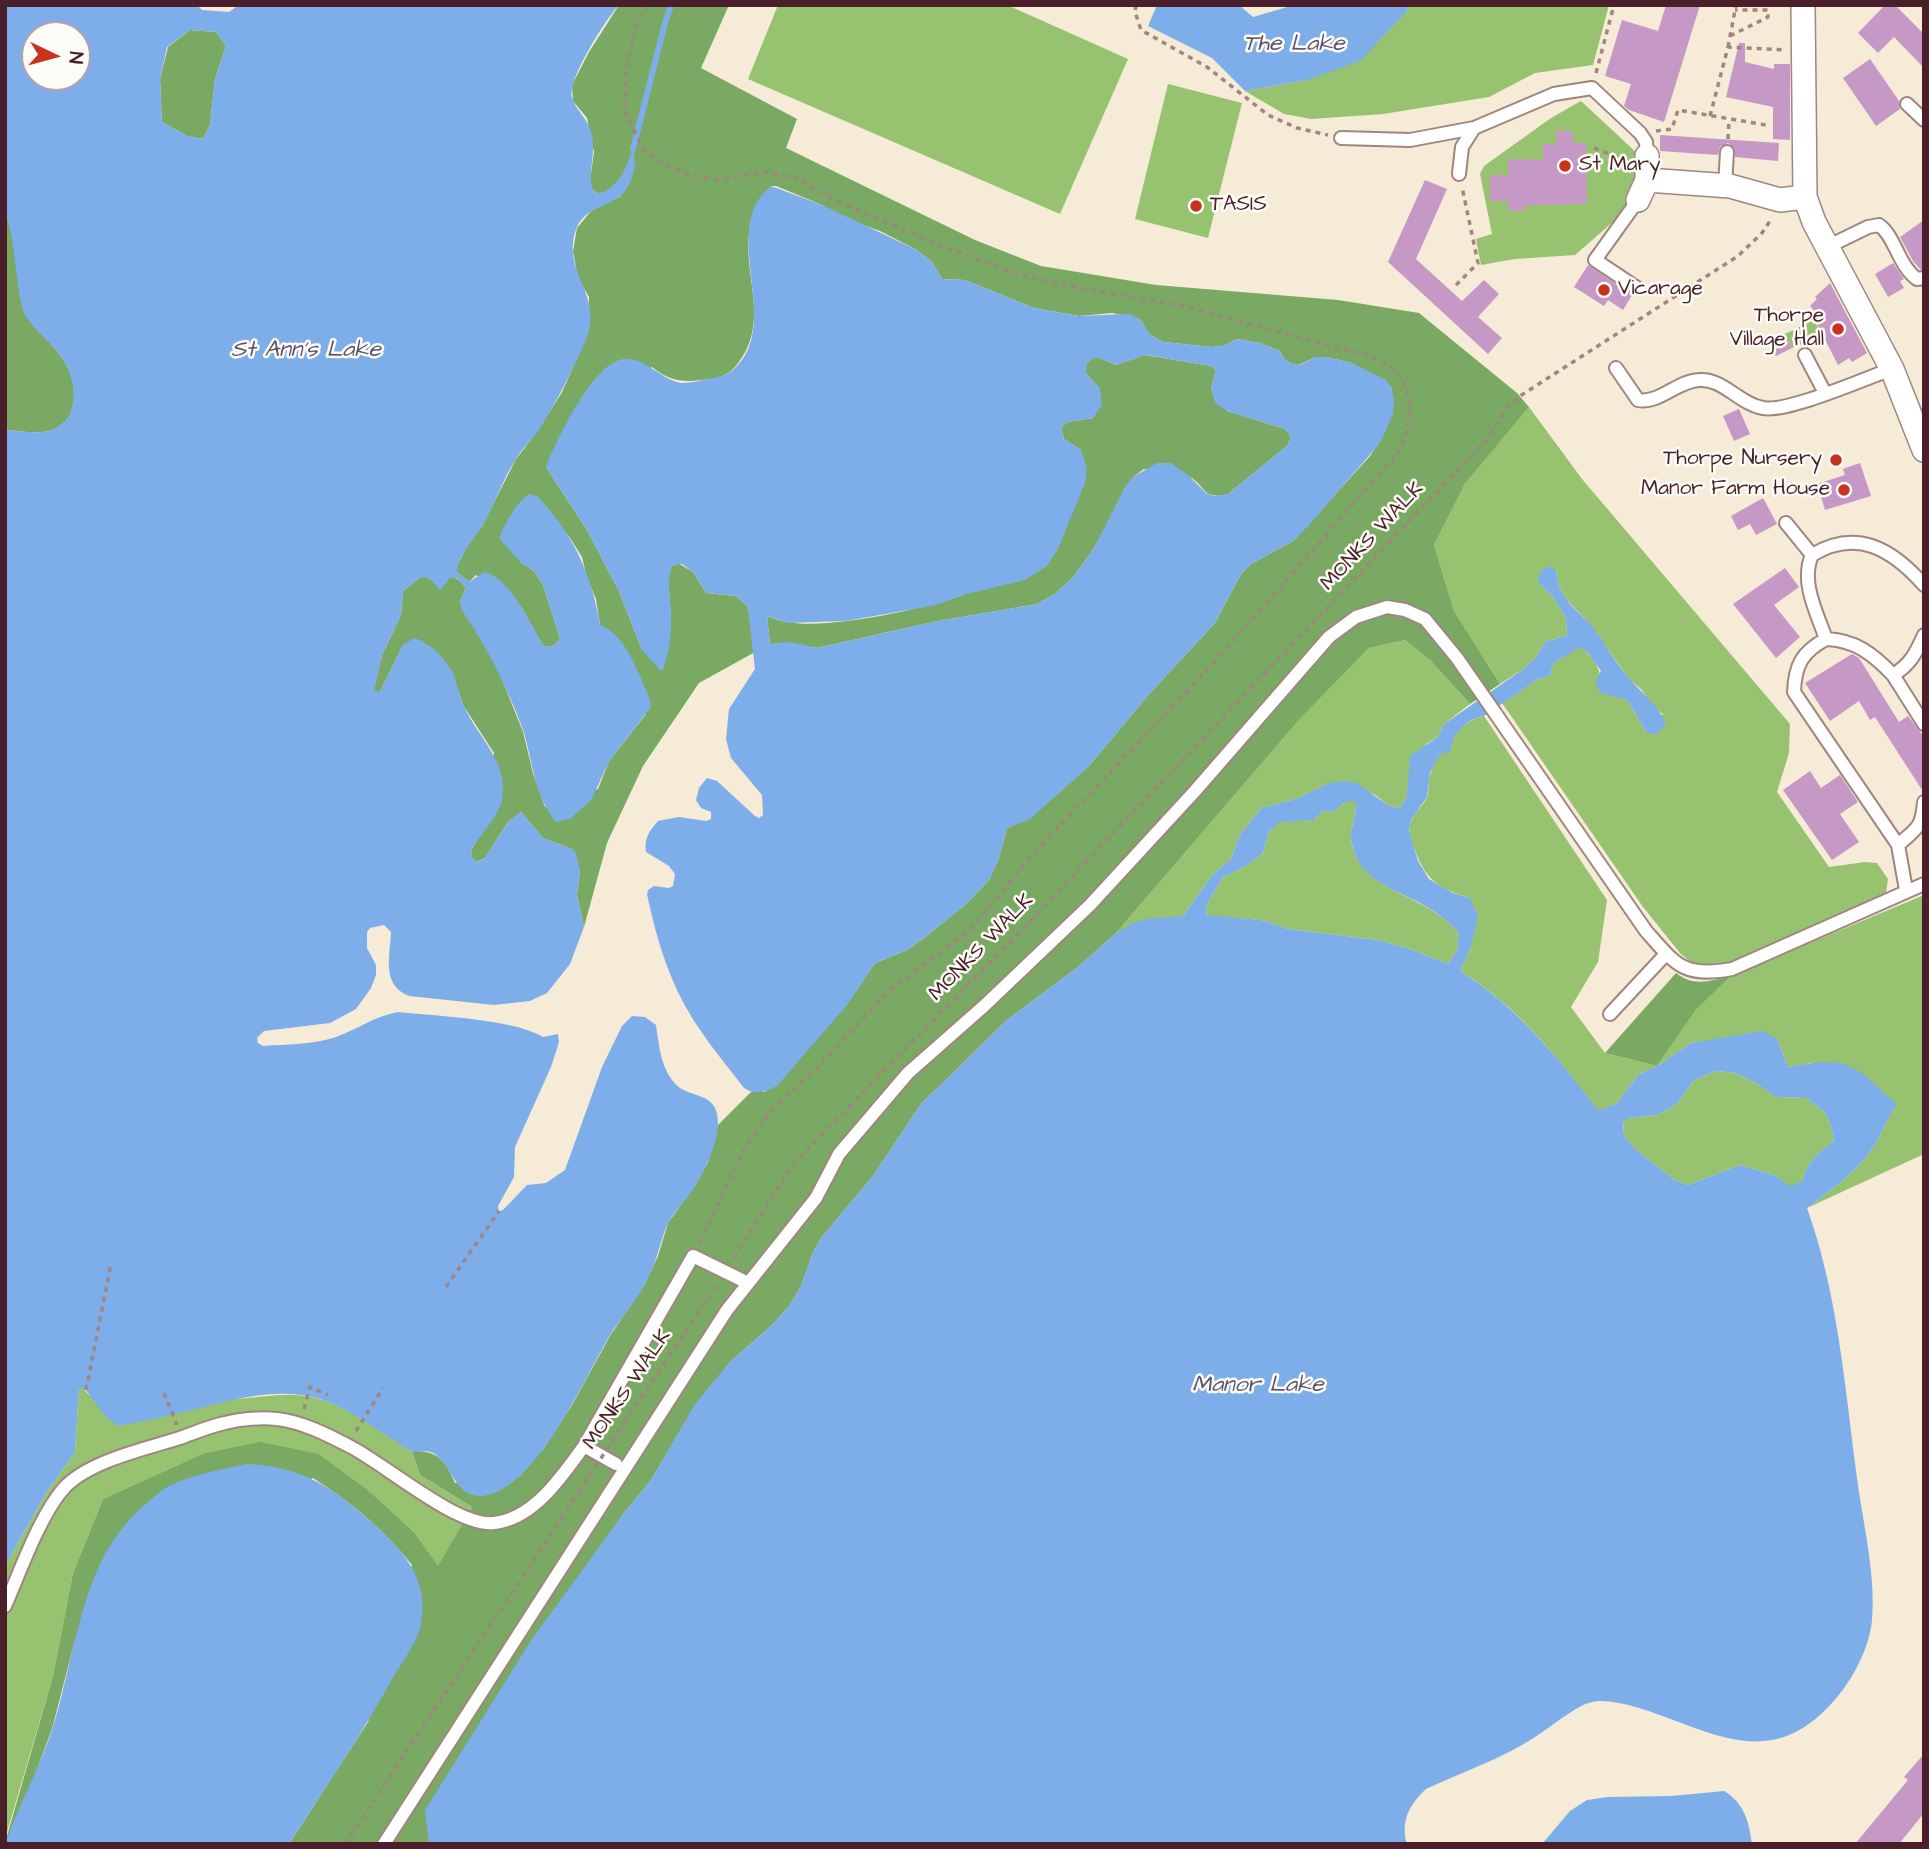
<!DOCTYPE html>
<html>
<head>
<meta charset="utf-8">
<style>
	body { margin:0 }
	#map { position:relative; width:1929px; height:1849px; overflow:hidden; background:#f5ebd6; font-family:"Architects Daughter",sans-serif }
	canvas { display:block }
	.frame { position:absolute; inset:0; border:7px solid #4a1f2b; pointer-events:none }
	.north { position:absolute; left:21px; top:21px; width:70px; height:70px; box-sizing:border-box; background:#fdfcf7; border:2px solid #b5a4a5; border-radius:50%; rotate:95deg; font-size:19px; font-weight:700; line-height:28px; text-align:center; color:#4a1f2b }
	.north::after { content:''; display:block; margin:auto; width:24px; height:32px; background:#c8321e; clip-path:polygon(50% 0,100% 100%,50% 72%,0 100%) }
</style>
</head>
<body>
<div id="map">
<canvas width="1929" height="1849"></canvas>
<div class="frame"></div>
<div class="north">N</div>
</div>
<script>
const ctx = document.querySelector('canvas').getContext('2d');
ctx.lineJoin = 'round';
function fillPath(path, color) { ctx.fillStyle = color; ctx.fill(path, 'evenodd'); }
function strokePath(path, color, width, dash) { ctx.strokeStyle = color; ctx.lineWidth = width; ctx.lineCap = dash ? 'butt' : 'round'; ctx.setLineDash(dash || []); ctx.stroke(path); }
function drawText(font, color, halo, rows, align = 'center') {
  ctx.font = font + ' "Architects Daughter",sans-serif'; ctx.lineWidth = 5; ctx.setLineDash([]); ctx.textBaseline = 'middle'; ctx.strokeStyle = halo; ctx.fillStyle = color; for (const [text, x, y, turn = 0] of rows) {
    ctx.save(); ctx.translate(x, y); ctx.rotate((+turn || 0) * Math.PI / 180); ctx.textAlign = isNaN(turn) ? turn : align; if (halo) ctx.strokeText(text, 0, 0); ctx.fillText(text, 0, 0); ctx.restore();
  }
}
fillPath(new Path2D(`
	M778,5H1007L1128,59L1060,214L748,79Z
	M1410,5H1609L1593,65L1535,73L1489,97L1383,114L1311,119L1284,114L1245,91L1308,80L1407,11Z
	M1168,84L1242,103L1208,238L1135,219Z
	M1581,101L1639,155L1637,184L1622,214L1575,255L1515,259L1481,265L1476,239L1492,234L1480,174L1484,166L1551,118Z
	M1814,320L1824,338L1808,347L1802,344L1792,348L1785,334Z
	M1529,407L1582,479L1790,724L1789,753L1777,792L1829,867L1865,862L1877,863L1888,879L1886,893L1730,964L1713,969L1694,965L1680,953L1643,907L1502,703L1538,679L1550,676L1553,664L1579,646C1598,661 1601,669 1601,692L1627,700L1647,733L1663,714L1652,706L1642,690L1628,678L1589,623L1564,597L1558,583L1556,570L1537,581L1553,597L1566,618L1567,635L1545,642L1536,657L1525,668L1500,684L1454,611L1434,545L1465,484Z
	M1405,640L1431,661L1470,704L1444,724L1439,736L1426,744L1407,795L1400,808L1389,806L1374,794L1329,783L1296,799L1261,808L1239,836L1231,859L1213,874L1183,916L1116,933L1299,720L1369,648Z
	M1484,716L1607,900L1598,962L1571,1007L1605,1053L1657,1066L1696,1010L1731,976L1924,895V1154L1807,1208C1830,1191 1857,1172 1873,1148C1882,1134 1887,1118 1896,1104L1881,1092L1812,1063L1788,1067L1777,1039H1718L1691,1043L1657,1066L1638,1075L1617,1103L1599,1112C1558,1058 1518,1006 1460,971L1471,947L1470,898C1439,889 1424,879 1414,847C1411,838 1407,830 1411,821C1415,811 1426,804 1428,794C1429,787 1428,779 1431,772C1439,749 1460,721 1484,716Z
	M1347,801H1356C1357,814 1350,829 1351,839C1356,879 1395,889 1424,906C1438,913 1449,922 1459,933L1457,950L1448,964L1410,949L1378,940L1288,929L1261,920L1206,916L1207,904L1223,877L1246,866L1263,853L1269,832L1280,821L1314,820L1323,811L1333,812Z
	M1716,1071L1735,1073L1756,1083L1777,1097L1806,1098L1824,1111L1831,1126L1834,1141C1818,1152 1807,1162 1802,1181L1790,1187L1774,1175L1740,1165L1688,1185L1675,1180L1636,1150L1624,1135L1623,1121L1627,1118L1657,1115L1677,1104L1694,1080Z
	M79,1388H83L89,1395C137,1397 186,1401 234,1399C263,1398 290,1390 319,1399C352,1408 383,1433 412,1451L420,1475L472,1507L438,1567L414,1532L367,1489L319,1454H202L103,1499L73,1573L53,1676L5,1839V1566L46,1493L75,1452Z`), '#97c370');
fillPath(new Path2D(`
	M619,5H729L701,68L797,119L786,148L975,240L1041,266L1156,285L1338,300L1419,313L1517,393L1529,407L1465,484L1434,545L1454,611L1500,684L1470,704L1431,661L1405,640L1369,648L1299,720L1116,933L1078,967L1007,1020L921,1104L873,1176L821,1238L813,1252L801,1286L790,1305L772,1325L731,1361L696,1404L651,1480L624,1513L449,1774L429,1844H289L368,1722L412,1565C384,1530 351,1502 313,1478L75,1640L52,1729L24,1804L5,1843L53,1676L73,1573L103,1499L202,1454L260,1442L319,1454L367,1489L414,1532L438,1566L472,1507L420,1475L412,1451C438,1450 446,1461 455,1483L519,1477L544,1448L572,1405L610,1336L645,1284L658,1256L668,1223L696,1184L708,1162L718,1125L751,1092H765L847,1004L875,963L907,950L924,938L966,904L989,880L999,858L1007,828L1030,818L1089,766L1150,693L1215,623L1241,574L1251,564L1293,541L1370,456C1385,435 1397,413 1391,387L1352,363L1326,357H1316L1298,365L1292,364L1284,359L1280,351L1260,343L1237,339L1223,346L1212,347L1163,342L1149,334L1140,319L1112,313L1079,316L1034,308L965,280L942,279L932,262L917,250L880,231L844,218L822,205L776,186H771C760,201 750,214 749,233C744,277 768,319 741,359C736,366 731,373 722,376C716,379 708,379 701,380C681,383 668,380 652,367L546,467L587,530L619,591L642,650L671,617L668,578L672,566L678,563L693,572L706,593L736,596L748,607L755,652L699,683L643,766L607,843L584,927L577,895L580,872L572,849L543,838L521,812L508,822L485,858L477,862L472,858L471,850L478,839L494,753L463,705L452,673L403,645L380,692H373L382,655L401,615L403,591L422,576C434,581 450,574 457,579C461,581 463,585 466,588L460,601L496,664L523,732L533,773L545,807L598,789L609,761L646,714L600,625L596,599L587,578L582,557L570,538L537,496L520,562L534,571L543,585L560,638L555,645L546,647L542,644L522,608L476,575L469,582L457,572V566L466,548L482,526L516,459L537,432L562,392L587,336L589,297L578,278L573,251L577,228L591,211L621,196L620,181L611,190L599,194L592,189L590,181L594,152L587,118L573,101L572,85L589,52Z
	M190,30L216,32L226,46L215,79L210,125L203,139L187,136L162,122L160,79L168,47Z
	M5,210C19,251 30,293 44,333C49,344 60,353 66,364C76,382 80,415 58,427C44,436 21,431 5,430Z
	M1145,355L1211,366L1216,370L1211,388L1227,411L1285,429L1291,437L1288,445L1228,494C1202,500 1207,487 1190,477C1181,471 1155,471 1144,469L1133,477L1094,548L1075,575L1055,594L1037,604L933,622L817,648L791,643L770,644L767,616C773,618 780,621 787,622C827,630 924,609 963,595L1081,450L1064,439L1061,428L1067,422L1093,418L1100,389L1085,372L1087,363L1093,358H1100L1116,365Z
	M1676,973C1693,987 1711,981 1731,976L1696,1010L1657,1066L1605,1053Z`), '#79a962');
fillPath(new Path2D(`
	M5,5H197L202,10L229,12L239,5H619C606,19 568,78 572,97C575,110 589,119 592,135C596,154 588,171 592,189L599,194C621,185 625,169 633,149C638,164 632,187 619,197C604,207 585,209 577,227C559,271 605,295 586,340C572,371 557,401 539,430C532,440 522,448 516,459C502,480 495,504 482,526C474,540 458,555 457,572L469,582L484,572C509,576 531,624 542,644L546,647L555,645L560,638L543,585L534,571L520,562L499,538C506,522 515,504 529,494L537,496C572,532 592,574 600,625C627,635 638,674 650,699L651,707L609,761L592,799L570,819L556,822C534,795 533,762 523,730C507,686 487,647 461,609L460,601L466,588L458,579L451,577L440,590L431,580L422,576L403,591L401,615L382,655L374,691L380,692L403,645L414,638C430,643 445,658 453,673C457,683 458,694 463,704C477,737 509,761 502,800C500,814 479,837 471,850L472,858L477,862L484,859L509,821L521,812L543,838L572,849L576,853L580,872L577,895L584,927L570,964L547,993L530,1001L494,1005L409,996C381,985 390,956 391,932L384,925L370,928L367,932V948L376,965V975L371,988L356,1009L330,1023L264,1031L257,1038L258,1043L263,1046C287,1044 313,1045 336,1037C358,1029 375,1016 398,1012C436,1016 513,1019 543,1037L558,1034L559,1042L551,1067L515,1147L514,1177L498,1206L499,1211L503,1210L527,1185L546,1183L565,1170L602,1067L622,1026L632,1016L645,1017L656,1025C659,1044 660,1064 672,1080C686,1101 718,1088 718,1123C718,1145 702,1177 689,1195C682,1204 672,1215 667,1225C659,1245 656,1266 645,1284C635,1303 620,1319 609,1337C585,1377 534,1494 481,1496C453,1496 453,1464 433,1453C426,1449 419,1453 412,1451C404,1448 396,1441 389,1437C367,1423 345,1407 320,1399C274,1385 224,1402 180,1413C160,1418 139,1422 118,1426L104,1415L86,1390L79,1388L75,1452L46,1493L5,1566V430C21,431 44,436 58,427C83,413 74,373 60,355C51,342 27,324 23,310C14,277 16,242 5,210ZM190,30L216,32L226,46L215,79L210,125L203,139L187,136L162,122L160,79L167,47ZM77,35V77H35V35Z
	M1157,5H1239L1253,17L1294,5H1410L1407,11L1360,61L1308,80L1245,91L1212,58L1148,26Z
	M771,186L822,205L917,250L932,262L942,279L965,280L1034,308L1078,316L1129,314L1140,319L1149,334L1163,342L1212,347L1223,346L1237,339L1260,343L1280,351L1284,359L1292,364L1299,365L1316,357H1326L1352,363L1386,380L1391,387L1394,399L1393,414L1380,443L1309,525L1293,541L1251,564L1241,574L1215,623L1150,693L1089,766L1030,819L1007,828L999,858L989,880L966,904L924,938L907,950L875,963L848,1004L777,1086C766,1092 756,1096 744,1088C730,1069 714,1051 701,1031C672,991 657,942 647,894L648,890L654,886L669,888L673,886L675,874L669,866L646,852C644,839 649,831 658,821L679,817L706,821L711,819V812L701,808L696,800L699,788L707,778L717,781L755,816L759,818L763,815L762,795L731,758L726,739L729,709L755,669L748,607L736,596L706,593L693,572L682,564L672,566C666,583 671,599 671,617C672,634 669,651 664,667L662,671L659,669L642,650L619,591L587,530L546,467C556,441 594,360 625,359C648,358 661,381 683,383C691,383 701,380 709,379C718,377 726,376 733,370C786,324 716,229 771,186ZM1146,355L1211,366L1216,370L1211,388L1215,403L1227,411L1285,429L1291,437L1288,445L1228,494L1214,496L1206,493L1189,476L1171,463H1157L1133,477L1126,485L1094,548L1075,575L1055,594L1037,604L933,622L817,648L791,642L770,644L767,616L788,623L846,621L936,605L963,595L1025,580L1047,566L1058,549L1085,483L1087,468L1081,450L1064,439L1061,428L1067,422L1093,418L1102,405L1100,389L1085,372L1087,363L1093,358H1100L1116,365Z
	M1548,566L1556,570C1557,579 1559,588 1564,596C1571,607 1582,615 1590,624C1604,641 1614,662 1629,678C1640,691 1661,708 1666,724L1657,734L1647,733L1627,700L1601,693L1595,682L1601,671L1589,654L1579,647L1553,664L1550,676L1538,679L1484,716C1465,720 1452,734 1450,752L1440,754L1430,773L1427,797L1411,820L1409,830L1418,861L1429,879L1453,893L1470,898L1478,916L1471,947L1460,971C1518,1007 1558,1058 1599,1111L1617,1103L1638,1075L1657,1066L1691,1043L1762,1031L1777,1039L1788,1067C1805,1064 1827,1060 1843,1064C1864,1070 1880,1091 1897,1104C1887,1118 1882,1134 1873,1148C1857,1172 1830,1191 1807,1208C1838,1294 1845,1388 1857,1478C1863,1524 1876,1574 1872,1620C1868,1665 1827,1723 1784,1737C1724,1757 1659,1702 1600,1701C1585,1701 1573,1711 1562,1718C1549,1727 1536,1737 1522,1745C1492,1762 1458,1774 1426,1789C1410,1804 1400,1821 1407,1844H429L425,1810L532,1639L624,1513L651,1480L695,1404L731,1361L772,1325L790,1305L801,1286L813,1252L821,1238L873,1176L921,1104L1007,1020L1078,967L1116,933L1133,923L1147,919L1183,916L1213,874L1231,859L1239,836L1261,808L1296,799L1329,783L1345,781L1357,783L1389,806L1400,808L1407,795L1410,756L1439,736L1444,724L1525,668L1536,657L1545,642L1567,635L1566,618L1553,597L1537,581L1541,571ZM1347,801L1356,802C1357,814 1350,829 1351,839C1357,881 1394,888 1425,906C1438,913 1449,922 1459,933L1457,950L1448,964L1410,949L1378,940L1288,929L1261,920L1206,915L1207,904L1223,877L1246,866L1263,853L1269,832L1280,822L1314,820L1323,811L1333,812ZM1716,1071L1735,1073L1756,1083L1776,1097L1806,1098L1824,1111L1831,1126L1834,1141C1818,1152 1807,1162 1802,1181L1790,1186L1774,1175L1740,1165L1688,1185L1675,1180L1636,1150L1624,1135L1623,1122L1627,1118L1657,1115L1677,1104L1694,1080Z
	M246,1464C299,1466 330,1485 369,1520C393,1542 417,1563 422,1597C423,1607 422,1620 420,1629C415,1645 402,1662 394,1676C362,1734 325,1788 289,1844H5C19,1805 39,1769 52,1730C77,1653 80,1556 148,1502C155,1496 161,1490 169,1486C194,1474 220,1470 246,1464Z
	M1724,1791C1744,1803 1749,1821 1752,1844H1542L1570,1811L1587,1800L1608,1797L1671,1796Z`), '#7eaee9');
strokePath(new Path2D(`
	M633,149L665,23L671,5`), '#7eaee9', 6);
fillPath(new Path2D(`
	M1666,5H1700L1664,122L1629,110L1624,106L1631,84L1605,76L1622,20L1658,31Z
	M1885,5H1895L1924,34V68L1894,37L1878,53L1858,33Z
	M1739,43H1745V62L1774,69V64H1790V140L1773,139V107L1726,97Z
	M1870,59L1899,101L1900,109L1876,126L1843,78Z
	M1556,131H1573V143H1586L1587,204L1525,205V211H1509L1508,201H1490V175L1508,176V159L1543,160V144H1556Z
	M1660,135L1779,143L1778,161L1735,157L1734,148L1728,143L1720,147L1718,155L1660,151Z
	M1425,180L1447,189L1416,259L1462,301L1484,280L1499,294L1478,317L1502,338L1488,354L1388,262Z
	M1924,220V269L1921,270L1913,261L1900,237Z
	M1893,263L1904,279L1900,281L1904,288L1888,297L1875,274Z
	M1588,265L1632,295L1623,310L1608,300L1604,306L1574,287Z
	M1830,283L1867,353L1852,362L1849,358L1838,365L1813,316L1817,314L1810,306L1817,299L1815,297Z
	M1785,334L1792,348L1776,356L1769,341Z
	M1739,409L1750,434L1734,441L1723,416Z
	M1860,463L1871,496L1825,510L1817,484L1845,475L1843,469Z
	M1763,498L1777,524L1756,535L1750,524L1738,530L1731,516Z
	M1785,568L1799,587L1774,605L1800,637L1776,658L1733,604Z
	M1852,654L1859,658L1899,722L1908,716L1924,737V793L1875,717L1870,720L1859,701L1830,721L1805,683Z
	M1810,771L1821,788L1840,775L1858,802L1840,814L1859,842L1832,860L1783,790Z
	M1924,1754V1813L1899,1844H1855L1908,1780L1904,1777Z`), '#c598c6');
const service = new Path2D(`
	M1907,104L1924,120
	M1341,138L1410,140L1474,128
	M1459,174L1462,147L1474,128L1554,94L1592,88L1640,133L1646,142L1647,156
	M1725,186L1727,152
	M1827,247L1868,227L1879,225C1895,236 1898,265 1917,279L1924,278
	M1637,288L1595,260L1638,200
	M1805,355L1825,393
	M1616,368L1638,400C1659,404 1677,381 1699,380C1723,378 1739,404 1763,408C1787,413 1866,378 1892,369
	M1786,523L1812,555C1800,582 1817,613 1826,639C1802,652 1795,665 1794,692L1898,845L1906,890
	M1812,555C1857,528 1892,549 1924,585
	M1924,635C1916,653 1910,665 1893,675L1924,724
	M1826,639C1855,640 1873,654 1893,675
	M1898,845C1917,828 1922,828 1924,802
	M1610,1014L1666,954
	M584,1446L616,1464
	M5,1606C20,1572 40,1515 64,1488C89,1461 145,1449 180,1438C194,1433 210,1426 225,1423C240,1419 262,1417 277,1419C303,1422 328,1435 351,1447C386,1465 457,1527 494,1523C534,1519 562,1476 584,1446L693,1256L748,1283
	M384,1844L727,1310L816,1198L839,1154L908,1073L984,1006L1090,905L1195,791L1329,637L1356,617L1387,607L1405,610L1425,619L1457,658L1646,931C1676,965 1684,978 1732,969L1924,884`);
const minor = new Path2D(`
	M1803,5L1805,197L1814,222L1892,369L1924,450
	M1647,180L1730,186L1780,200L1805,197
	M1638,200L1647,180V156`);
strokePath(service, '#a08580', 16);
strokePath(minor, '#a08580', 26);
strokePath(new Path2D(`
	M646,5L637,24L626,69L625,112L644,150L672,168L694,176L718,180L765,172L796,178L837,201L947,248L1006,270L1062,285L1178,305L1370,356C1376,359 1385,362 1390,366C1418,390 1411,423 1399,452L1220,656L1034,853L970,930L887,993L824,1061L771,1111L746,1146L699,1244
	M1136,5L1135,12L1141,30L1207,67L1268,115L1297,128L1328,135
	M1730,36L1768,17V10H1735
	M1728,47L1736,5
	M1596,73L1614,5
	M1710,116L1728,47L1785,50
	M1656,131L1672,129L1678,110L1766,125
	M1728,139L1729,119
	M1594,148L1628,161
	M1456,285L1478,263L1462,187
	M734,1258L794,1163L1011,941L1487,439L1507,408L1520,396L1738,256L1762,233L1772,218
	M446,1287L499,1211
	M86,1390L111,1264
	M164,1393L177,1425
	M304,1409L310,1387L328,1395
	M624,1423L717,1285
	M356,1431L383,1388
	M345,1844L579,1492`), '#a08580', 3.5, [5, 5]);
strokePath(service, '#fff', 12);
strokePath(minor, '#fff', 23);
strokePath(new Path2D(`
	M579,1492L624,1423`), '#a08580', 3.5, [5, 5]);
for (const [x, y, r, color] of [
	[1565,166,7,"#c8321e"],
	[1196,206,7,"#c8321e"],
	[1604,290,7,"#c8321e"],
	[1838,329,7,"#c8321e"],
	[1836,460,7,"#c8321e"],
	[1844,490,7,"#c8321e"]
]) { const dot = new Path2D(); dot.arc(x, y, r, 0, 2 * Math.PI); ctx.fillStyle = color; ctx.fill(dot); strokePath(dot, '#fdfcf7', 2.5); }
drawText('21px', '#4a1f2b', '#fdfcf7', [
	["St Mary",1579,166],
	["TASIS",1210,206],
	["Vicarage",1618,290],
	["Thorpe",1824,317,"right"],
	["Village Hall",1824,341,"right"],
	["Thorpe Nursery",1822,460,"right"],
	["Manor Farm House",1830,490,"right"]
], 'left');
drawText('21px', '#4a1f2b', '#fdfcf7', [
	["MONKS WALK",1373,537,-47],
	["MONKS WALK",982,948,-46],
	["MONKS WALK",628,1390,-56]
]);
drawText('italic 23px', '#5c516e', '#fdfcf7', [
	["The Lake",1294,45],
	["St Ann's Lake",306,351],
	["Manor Lake",1258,1386]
]);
</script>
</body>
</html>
